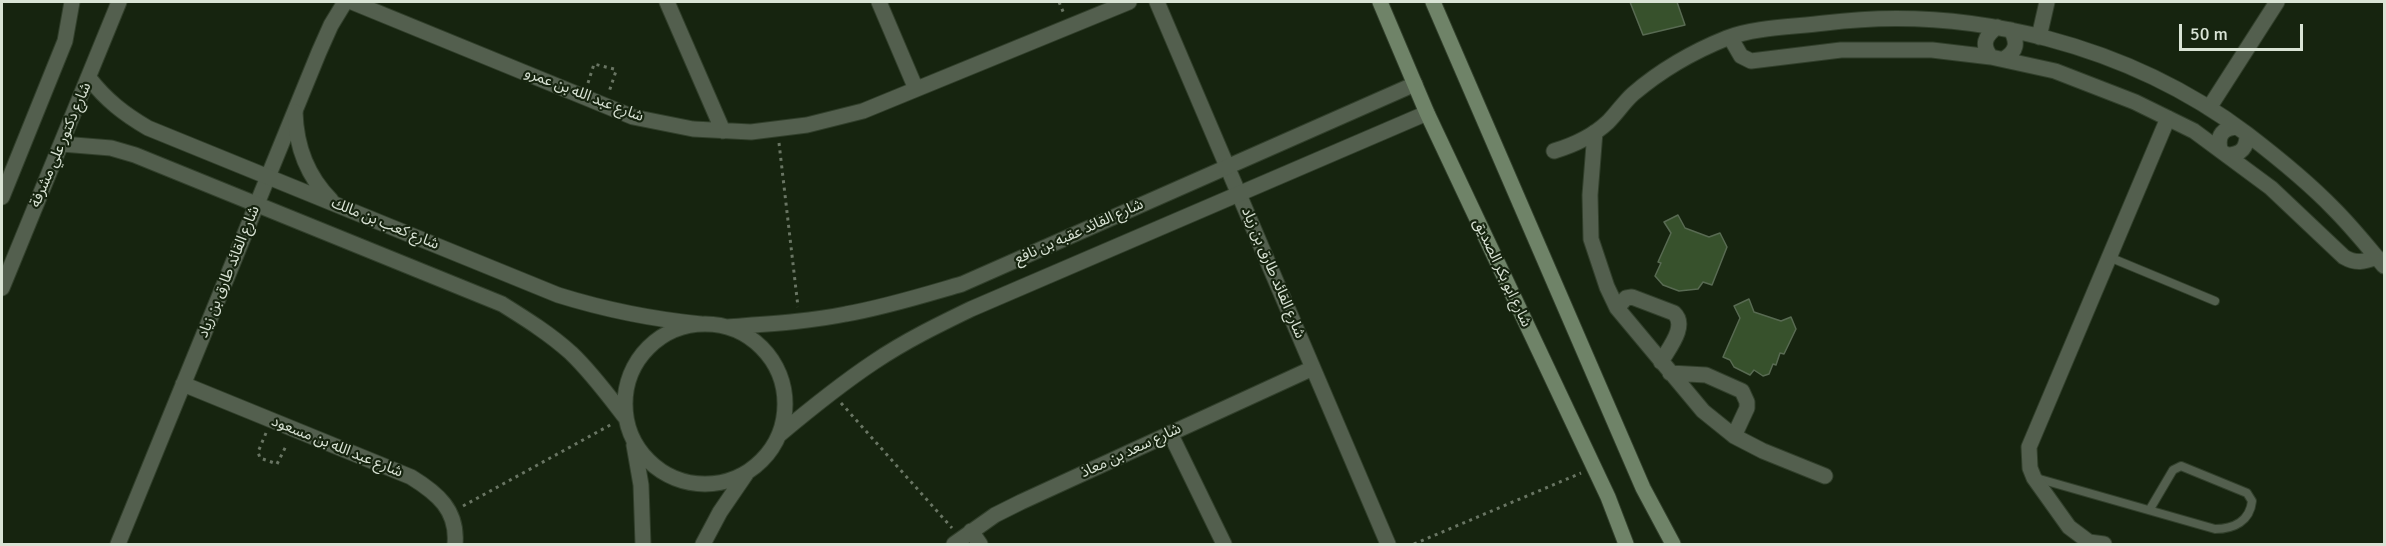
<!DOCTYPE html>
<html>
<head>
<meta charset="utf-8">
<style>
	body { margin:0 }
	#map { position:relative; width:2386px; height:546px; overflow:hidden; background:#16240f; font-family:Signika,sans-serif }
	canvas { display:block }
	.frame { position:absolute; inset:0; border:3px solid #d9e3d5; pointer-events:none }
	.scale { position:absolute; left:2179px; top:24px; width:124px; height:27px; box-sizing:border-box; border:3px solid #d9e3d5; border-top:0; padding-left:8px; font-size:18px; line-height:21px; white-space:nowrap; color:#d9e3d5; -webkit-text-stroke:4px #16240f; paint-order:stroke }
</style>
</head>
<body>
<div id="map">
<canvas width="2386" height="546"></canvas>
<div class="frame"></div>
<div class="scale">50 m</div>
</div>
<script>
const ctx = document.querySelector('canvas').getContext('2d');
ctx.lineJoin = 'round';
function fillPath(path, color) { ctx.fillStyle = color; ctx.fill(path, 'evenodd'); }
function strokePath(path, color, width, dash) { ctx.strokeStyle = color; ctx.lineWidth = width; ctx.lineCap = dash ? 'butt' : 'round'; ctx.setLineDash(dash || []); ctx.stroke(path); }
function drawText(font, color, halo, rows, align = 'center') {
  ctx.font = font + ' Signika,"Noto Sans Arabic",sans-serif'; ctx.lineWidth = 4.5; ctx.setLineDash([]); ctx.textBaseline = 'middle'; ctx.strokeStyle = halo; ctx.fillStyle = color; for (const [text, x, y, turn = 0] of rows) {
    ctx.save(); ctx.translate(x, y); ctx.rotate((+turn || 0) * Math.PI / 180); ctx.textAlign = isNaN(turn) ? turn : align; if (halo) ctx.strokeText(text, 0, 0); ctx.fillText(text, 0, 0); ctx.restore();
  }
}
const building = new Path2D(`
	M1630,2H1677L1685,25L1643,35Z
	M1678,215L1685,228L1709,237L1720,233L1727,247L1712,285L1703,282L1698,289L1679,291L1663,285L1655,276L1661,263L1658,262L1671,233L1664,222Z
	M1749,299L1754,312L1781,321L1791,317L1796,329L1784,354L1780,353L1776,365L1773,364L1769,374L1763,376L1754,370L1750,375L1734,367L1730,360L1723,357L1740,318L1734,306Z`);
fillPath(building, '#37512c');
strokePath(building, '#586a52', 1.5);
const service = new Path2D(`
	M2109,257L2215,301
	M2036,478L2215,529C2234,529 2250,521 2252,501L2247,493L2181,466L2173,470L2150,509`);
const minor = new Path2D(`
	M352,2L633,117L693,129L751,132L807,125L863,111L1129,2
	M667,2L723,131
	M879,2L916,89
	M1157,2L1388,544
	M1730,37L1741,56L1751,61L1841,50H1932L1991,57L2055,71L2135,102L2194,131L2271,188L2344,257C2356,264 2364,262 2377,257
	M2039,37L2047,2
	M1991,57C1981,45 1985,36 1997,27
	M2004,59C2017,51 2018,43 2011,30
	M2209,108L2277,2
	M1595,132L1590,195L1591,239L1607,287L1617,308L1703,411L1734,436L1763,451L1825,476
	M2220,149C2217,135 2223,128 2237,127
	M1554,151C1574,145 1592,137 1608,122C1617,113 1624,102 1633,94C1661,70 1692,52 1727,38C1755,27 1795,27 1825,23C1971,4 2130,46 2247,134C2277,157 2308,182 2334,209C2352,227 2368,247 2384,266
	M2228,155C2242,154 2247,148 2247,134
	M1617,308L1626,298L1632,297L1674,313C1688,326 1668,349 1661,362
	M1670,373L1706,375L1742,391L1747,402V408L1734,436
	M183,384L411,477C437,493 458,510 455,544
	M1170,433L1224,544
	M971,531L980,544
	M118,544L319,52L331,25L345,2
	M954,544L995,515L1021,502L1313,368
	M2104,544L2089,542L2069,527L2034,478L2030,468L2029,447L2168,118`);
const tertiary = new Path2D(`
	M89,78C106,100 124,114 148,128L558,295C606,310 651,319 701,324
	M295,112C296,146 307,176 331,200
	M62,144L111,148L135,155L502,304C526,319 550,334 571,353C591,372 608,395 625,417
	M2,197L65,41L72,2
	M2,288L119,2
	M625 404a80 80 0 1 1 160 0a80 80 0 1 1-160 0Z
	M727,327C767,324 807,322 846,314C886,307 924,295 962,284L1415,84
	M779,435C810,409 841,384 874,362C905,341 938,325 971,309L1427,113
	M634,445L641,485L643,544
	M703,544L720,512L746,474`);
const secondary = new Path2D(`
	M1380,2L1427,113L1608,497L1626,544
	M1433,2L1643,488L1673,544`);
strokePath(service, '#313f2b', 10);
strokePath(minor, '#313f2b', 17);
strokePath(tertiary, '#313f2b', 17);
strokePath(secondary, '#313f2b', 17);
strokePath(new Path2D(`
	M1059,2L1064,14
	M588,83L594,64L614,69L616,71L609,92
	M779,143L798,307
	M841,403L952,528
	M266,433L258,452L260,458L277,464L287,444
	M463,506L612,424
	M1414,544L1581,473`), '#697563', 3, [3, 4.5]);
strokePath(service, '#535f4e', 8);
strokePath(minor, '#535f4e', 15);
strokePath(tertiary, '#535f4e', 15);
strokePath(secondary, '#6f8368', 15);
drawText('15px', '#d9e3d5', '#16240f', [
	["شارع عبد الله بن عمرو",584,95,21],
	["شارع دكتور علي مشرفة",61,145,-67],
	["شارع كعب بن مالك",385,224,22],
	["شارع القائد عقبه بن نافع",1079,232,-24],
	["شارع القائد طارق بن زياد",229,272,-68],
	["شارع القائد طارق بن زياد",1273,273,67],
	["شارع ابو بكر الصديق",1502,273,65],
	["شارع عبد الله بن مسعود",337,447,22],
	["شارع سعد بن معاذ",1131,451,-25]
]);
</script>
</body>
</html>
